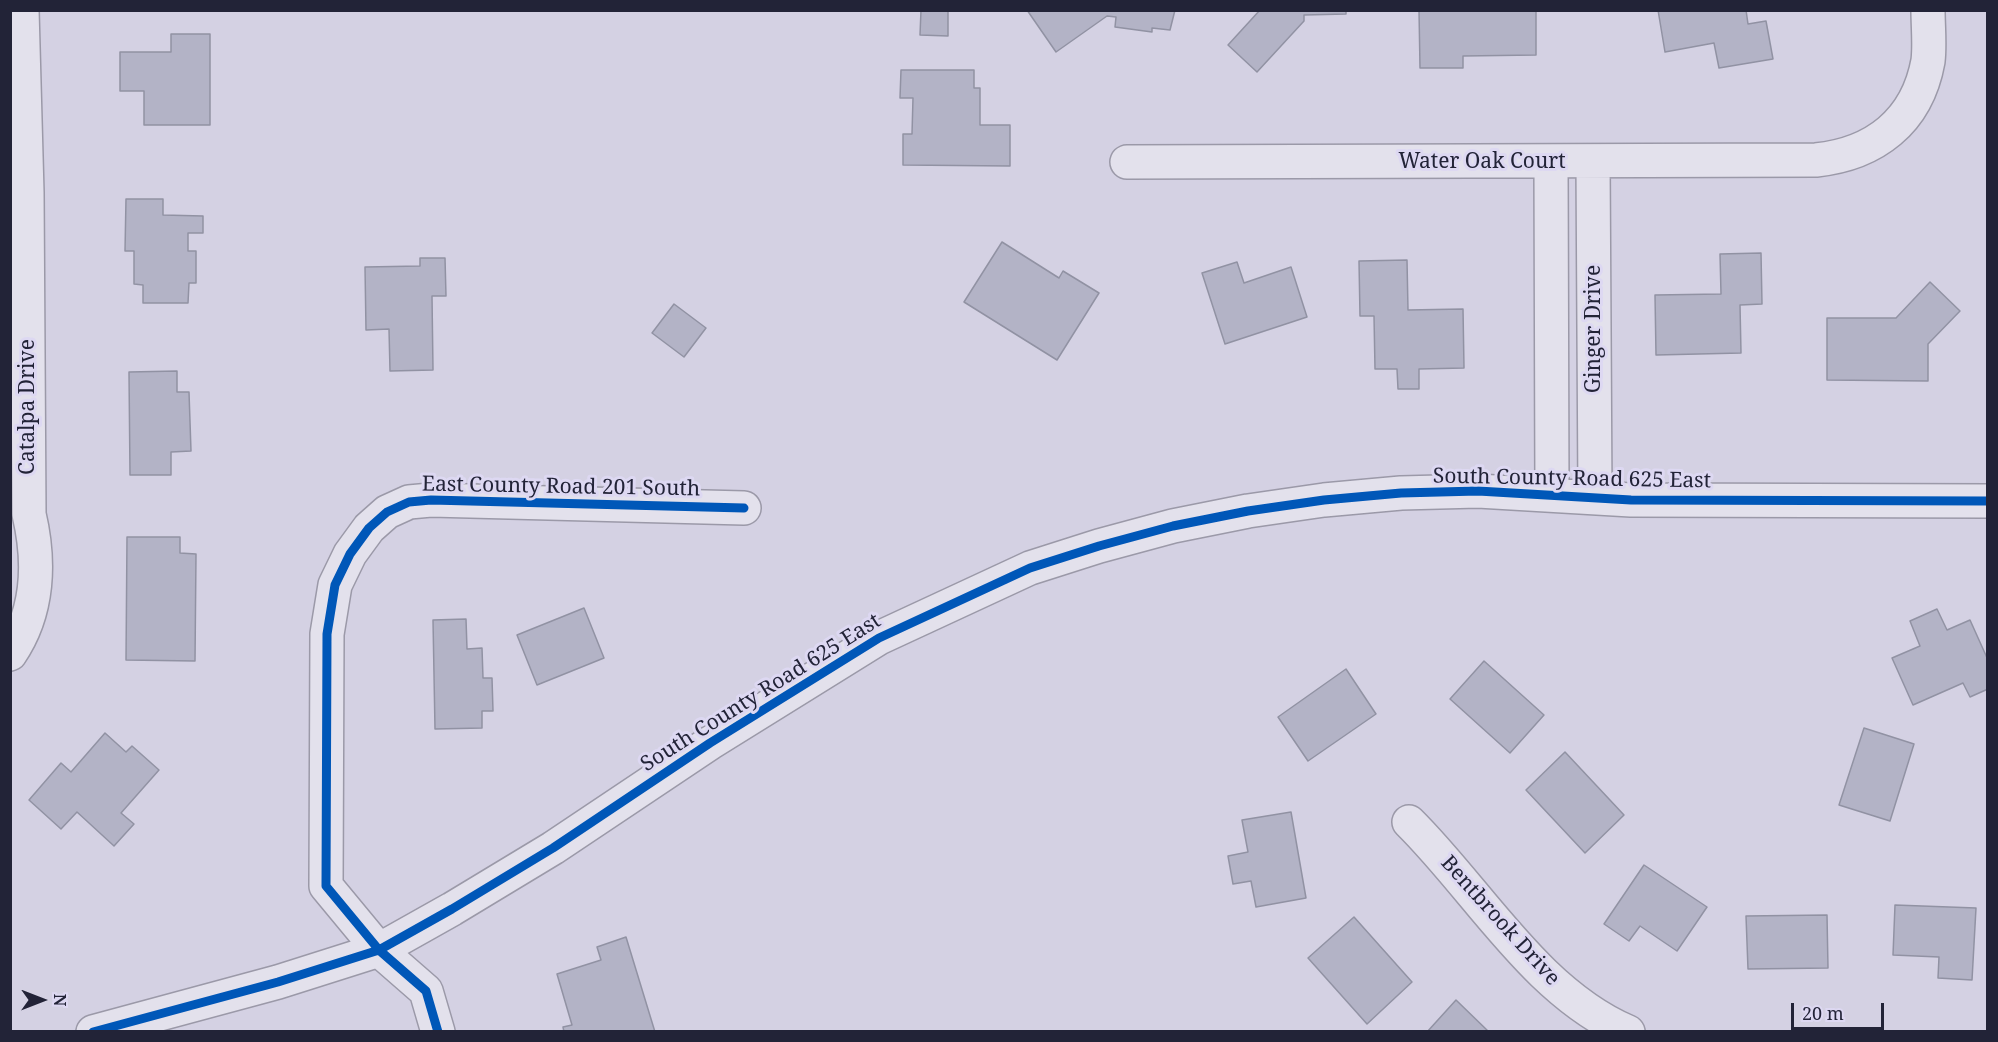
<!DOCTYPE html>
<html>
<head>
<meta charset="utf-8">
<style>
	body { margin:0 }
	#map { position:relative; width:1998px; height:1042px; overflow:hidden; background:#d4d1e3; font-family:"Noto Serif",serif }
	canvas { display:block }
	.frame { position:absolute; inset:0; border:12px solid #222337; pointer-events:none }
	.north { position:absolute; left:12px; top:970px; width:60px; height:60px; -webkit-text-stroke:4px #ddd8f2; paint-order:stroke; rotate:90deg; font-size:16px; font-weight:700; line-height:24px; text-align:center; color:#222337 }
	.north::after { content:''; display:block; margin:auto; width:21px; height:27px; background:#222337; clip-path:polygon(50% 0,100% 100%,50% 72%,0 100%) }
	.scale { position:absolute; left:1791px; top:1003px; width:93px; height:27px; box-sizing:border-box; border:3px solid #222337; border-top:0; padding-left:8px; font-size:18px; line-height:21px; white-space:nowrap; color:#222337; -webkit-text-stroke:4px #ddd8f2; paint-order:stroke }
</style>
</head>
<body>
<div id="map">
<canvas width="1998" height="1042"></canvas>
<div class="frame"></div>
<div class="north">N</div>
<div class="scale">20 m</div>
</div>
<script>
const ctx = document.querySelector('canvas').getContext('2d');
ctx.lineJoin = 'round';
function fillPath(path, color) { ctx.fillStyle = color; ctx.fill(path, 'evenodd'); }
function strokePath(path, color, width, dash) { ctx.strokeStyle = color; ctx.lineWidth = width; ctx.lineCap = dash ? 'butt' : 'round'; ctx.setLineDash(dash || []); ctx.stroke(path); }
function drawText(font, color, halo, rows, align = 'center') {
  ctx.font = font + ' "Noto Serif",serif'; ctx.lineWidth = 6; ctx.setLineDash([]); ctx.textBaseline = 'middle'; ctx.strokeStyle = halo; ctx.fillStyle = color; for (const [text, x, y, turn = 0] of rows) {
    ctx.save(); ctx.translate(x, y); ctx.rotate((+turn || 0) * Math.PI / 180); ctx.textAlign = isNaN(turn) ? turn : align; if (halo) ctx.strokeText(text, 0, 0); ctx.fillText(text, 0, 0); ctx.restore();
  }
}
const building = new Path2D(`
	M921,10H948V36L920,35Z
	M1027,10H1175L1170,30L1152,28V32L1115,27L1116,17L1107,16L1056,52Z
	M1260,10H1346V14L1304,15V21L1257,72L1228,45Z
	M1419,10H1536V55L1463,56V68H1420Z
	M1658,10H1746L1748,24L1766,21L1773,59L1719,68L1714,43L1665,52Z
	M171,34H210V125H144V91H120V52H171Z
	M901,70H974V88H980V125H1010V166L903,165V134H912L913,98H900Z
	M126,199H163V215L203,216V233H188V251H196V283H189L188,303H143V285L134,284V251H125Z
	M1002,242L1059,278L1063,271L1099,293L1057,360L964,302Z
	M1761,253L1762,304L1740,305L1741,353L1656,355L1655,295L1721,294L1720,254Z
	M420,258H445L446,296H432L433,370L390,371L389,329L366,330L365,267L420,266Z
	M1407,260L1408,310L1463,309L1464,368L1419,369V389H1398L1397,369H1375L1374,316H1360L1359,261Z
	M1237,262L1244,283L1291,267L1307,317L1225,344L1202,273Z
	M1930,282L1960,311L1928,344V381L1827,380V318H1896Z
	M674,304L706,328L684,357L652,333Z
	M177,371V392H189L191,451L171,452V475H130L129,372Z
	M127,537H180V553L196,554L195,661L126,660Z
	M584,608L604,658L537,685L517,635Z
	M1937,609L1947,630L1970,620L1988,660V689L1970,697L1963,683L1913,705L1892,658L1920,646L1910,621Z
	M466,619L467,649L482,648L483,678H492L493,711H482V728L435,729L433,620Z
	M1484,661L1544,715L1510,753L1450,699Z
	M1346,669L1376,714L1308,761L1278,717Z
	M1864,728L1914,744L1890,821L1839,805Z
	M105,733L126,752L132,746L159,770L121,813L134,824L114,846L77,812L61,829L29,800L61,763L71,772Z
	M1565,752L1624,815L1585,853L1526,790Z
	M1291,812L1306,898L1256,907L1251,881L1233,884L1228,856L1248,852L1242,820Z
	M1644,865L1707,907L1677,951L1640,926L1629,941L1604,924Z
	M1895,905L1976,908L1972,980L1938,978L1939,957L1893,955Z
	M1827,915L1828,968L1748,969L1746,916Z
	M1354,917L1412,982L1367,1024L1308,958Z
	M626,937L655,1032H564L563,1027L572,1025L557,974L601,960L597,947Z
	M1456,1000L1489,1032H1427Z`);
fillPath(building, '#b3b3c6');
strokePath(building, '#9192a3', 1.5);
const minor = new Path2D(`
	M1127,162L1816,160C1874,154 1917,122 1928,61C1930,45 1928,27 1928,10
	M1551,162L1552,495
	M1593,162L1595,497
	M10,654C39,612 40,561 29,514L27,192L22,10
	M1409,822C1478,890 1536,993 1628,1032
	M93,1032L278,982L379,950L452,909L553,848L710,743L879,638L1030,568L1099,546L1173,526L1248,511L1324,500L1401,493L1478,491L1631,500L1988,501
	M438,1032L426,991L379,950L326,886L327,634L335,585L350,554L369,528L387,512L409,502L431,500L744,508`);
strokePath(minor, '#9b99a8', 36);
strokePath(minor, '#e3e1ec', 33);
strokePath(new Path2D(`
	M93,1032L278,982L379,950L452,909L553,848L710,743L879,638L1030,568L1099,546L1173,526L1248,511L1324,500L1401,493L1478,491L1631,500L1988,501
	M438,1032L426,991L379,950L326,886L327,634L335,585L350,554L369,528L387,512L409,502L431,500L744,508`), '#0057b8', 9);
drawText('21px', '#222337', '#ddd8f2', [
	["Water Oak Court",1482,162],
	["Ginger Drive",1594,329,-90],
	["Catalpa Drive",28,407,-90],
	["South County Road 625 East",1572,479,1],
	["East County Road 201 South",561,487,1],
	["South County Road 625 East",761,693,-32],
	["Bentbrook Drive",1500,921,48]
]);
</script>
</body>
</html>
